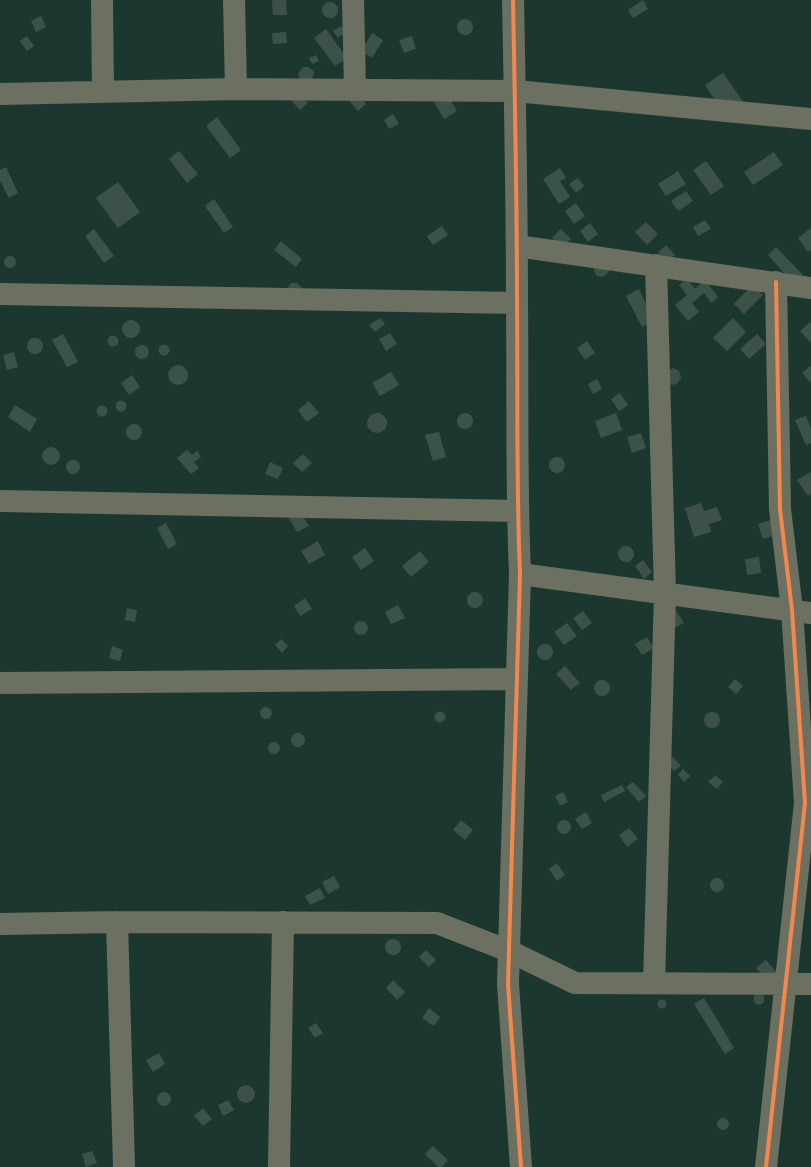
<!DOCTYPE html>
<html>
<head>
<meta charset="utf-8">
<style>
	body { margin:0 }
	canvas { display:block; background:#1c3730 }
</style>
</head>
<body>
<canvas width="811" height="1167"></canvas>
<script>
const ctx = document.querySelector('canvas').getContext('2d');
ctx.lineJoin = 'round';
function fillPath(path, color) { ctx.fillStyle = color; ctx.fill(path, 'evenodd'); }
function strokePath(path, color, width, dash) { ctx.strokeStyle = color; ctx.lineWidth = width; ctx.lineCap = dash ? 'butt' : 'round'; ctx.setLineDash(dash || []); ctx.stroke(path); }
fillPath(new Path2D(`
	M272,0H286L287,15H273Z
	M643,0L648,9L633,18L628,10Z
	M322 10a8 8 0 1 1 16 0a8 8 0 1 1-16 0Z
	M41,16L46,27L36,32L31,21Z
	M457 27a8 8 0 1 1 16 0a8 8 0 1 1-16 0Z
	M341,26L346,32L338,38L333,31Z
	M326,29L347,58L335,66L314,38Z
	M286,32L287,43L273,44L272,33Z
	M372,33L383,40L372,58L361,51Z
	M27,36L34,46L27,51L20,41Z
	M412,36L416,49L404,53L399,40Z
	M316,55L319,61L312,64L309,58Z
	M303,67H309L314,72L312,80H301L298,75L299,72Z
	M723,73L749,110L730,123L705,85Z
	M296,90L308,103L300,110L288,97Z
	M356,91L366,104L358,111L347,98Z
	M446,92L457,111L444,119L433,100Z
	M393,114L399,124L389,129L384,120Z
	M217,117L241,150L230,158L206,126Z
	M179,151L198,174L187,183L169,159Z
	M774,152L783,165L753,185L744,172Z
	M706,161L724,186L711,195L693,170Z
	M6,167L18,193L9,198L0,181V170Z
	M560,168L566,178L560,181L570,197L559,204L543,179Z
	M678,171L686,184L666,196L658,184Z
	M578,178L584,186L576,193L569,184Z
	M118,182L140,212L118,228L96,198Z
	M686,191L693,201L678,211L671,201Z
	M214,199L233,227L224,233L205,206Z
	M576,203L585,216L574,224L565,211Z
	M705,220L711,229L698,236L693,227Z
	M646,222L658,234L647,245L635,232Z
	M590,223L598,234L588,242L580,231Z
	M442,226L448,235L433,245L427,236Z
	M811,228V250L808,252L798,238Z
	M94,229L114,256L104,263L85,236Z
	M561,229L571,239L562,247L552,238Z
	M281,241L302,259L296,267L274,250Z
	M666,245L675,255L667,262L658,252Z
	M776,247L803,275L794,284L768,255Z
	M4 262a6 6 0 1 1 12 0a6 6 0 1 1-12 0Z
	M594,265L609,270L608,273L603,277L597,276L594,271Z
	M687,279L695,289L705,280L718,297L711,303L704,293L692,303L699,312L688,321L675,305L687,295L679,285Z
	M291,283H297L301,287V290H286Z
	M752,285L763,295L744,314L734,304Z
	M639,289L654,321L642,327L626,296Z
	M380,318L385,324L375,332L369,325Z
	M733,318L746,332L727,351L713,338Z
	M122 329a9 9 0 1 1 18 0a9 9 0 1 1-18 0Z
	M810,322L811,324V343L800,331Z
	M390,333L397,344L386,351L379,339Z
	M63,334L78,362L67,367L52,340Z
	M757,334L766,344L749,359L740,349Z
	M107.5 341a5.5 5.5 0 1 1 11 0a5.5 5.5 0 1 1-11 0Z
	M27 346a8 8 0 1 1 16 0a8 8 0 1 1-16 0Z
	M587,341L595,353L585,360L577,348Z
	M158.5 350a5.5 5.5 0 1 1 11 0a5.5 5.5 0 1 1-11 0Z
	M135 352a7 7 0 1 1 14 0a7 7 0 1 1-14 0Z
	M14,352L18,367L7,370L3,355Z
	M168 375a10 10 0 1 1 20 0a10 10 0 1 1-20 0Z
	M810,366L811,367V383L802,373Z
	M674,368L679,371L681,377L678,383L672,385L669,384L668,370Z
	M391,372L399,385L380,396L372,383Z
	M132,375L140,387L129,395L121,383Z
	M597,379L602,389L593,394L588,384Z
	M620,393L628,405L619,411L611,399Z
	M115.5 406a5.5 5.5 0 1 1 11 0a5.5 5.5 0 1 1-11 0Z
	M309,401L319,413L307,422L298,410Z
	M15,405L37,419L30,432L8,417Z
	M96.5 411a5.5 5.5 0 1 1 11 0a5.5 5.5 0 1 1-11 0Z
	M367 423a10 10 0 1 1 20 0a10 10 0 1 1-20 0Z
	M616,413L622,430L601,438L595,421Z
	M457 421a8 8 0 1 1 16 0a8 8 0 1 1-16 0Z
	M806,416L811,429V443L806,445L795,420Z
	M126 432a8 8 0 1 1 16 0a8 8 0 1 1-16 0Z
	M439,432L446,457L433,461L425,435Z
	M641,433L646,448L632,453L627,437Z
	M42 456a9 9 0 1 1 18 0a9 9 0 1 1-18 0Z
	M187,450L192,455L197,451L201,457L194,462L199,468L191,474L177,458Z
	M303,454L312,463L302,472L293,463Z
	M549 465a8 8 0 1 1 16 0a8 8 0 1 1-16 0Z
	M66 467a7 7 0 1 1 14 0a7 7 0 1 1-14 0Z
	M270,462L283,468L278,479L265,474Z
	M811,472V493L808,496L797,480Z
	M701,503L704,511L717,507L722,520L709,524L711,532L694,537L685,508Z
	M298,508L309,526L297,532L287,515Z
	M774,519L779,534L763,539L758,524Z
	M166,523L177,544L168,549L157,528Z
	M318,541L325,555L309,564L301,551Z
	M618 554a8 8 0 1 1 16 0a8 8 0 1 1-16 0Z
	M365,548L374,561L361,570L352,557Z
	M420,551L429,562L411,577L402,566Z
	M759,557L761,573L747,575L745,559Z
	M643,560L652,572L644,579L635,566Z
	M467 600a8 8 0 1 1 16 0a8 8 0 1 1-16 0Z
	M305,598L312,609L300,616L294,606Z
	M398,605L405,618L391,624L385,612Z
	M127,608L137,610L135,622L125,620Z
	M583,611L592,623L582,630L573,618Z
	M676,611L684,623L674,628L667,616Z
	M354 628a7 7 0 1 1 14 0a7 7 0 1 1-14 0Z
	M567,623L577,636L564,645L554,632Z
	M647,637L654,648L642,655L635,644Z
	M281,639L288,646L282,653L275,645Z
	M537 652a8 8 0 1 1 16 0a8 8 0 1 1-16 0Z
	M112,646L123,650L120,661L109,658Z
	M565,666L580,683L571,690L556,674Z
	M735,679L743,686L736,694L728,687Z
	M594 688a8 8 0 1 1 16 0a8 8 0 1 1-16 0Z
	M260 713a6 6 0 1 1 12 0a6 6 0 1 1-12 0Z
	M434.5 717a5.5 5.5 0 1 1 11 0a5.5 5.5 0 1 1-11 0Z
	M704 720a8 8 0 1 1 16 0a8 8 0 1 1-16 0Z
	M291 740a7 7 0 1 1 14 0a7 7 0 1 1-14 0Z
	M268 748a6 6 0 1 1 12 0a6 6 0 1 1-12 0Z
	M673,757L681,766L674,771L666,763Z
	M683,769L690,776L684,782L678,775Z
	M715,775L723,782L717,789L708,782Z
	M633,782L646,796L639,802L626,787Z
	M622,785L625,791L604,802L601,795Z
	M563,792L568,802L560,806L555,796Z
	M586,812L592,823L582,829L575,819Z
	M557 827a7 7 0 1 1 14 0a7 7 0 1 1-14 0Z
	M461,820L473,830L465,840L453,830Z
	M629,828L638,839L627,847L619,835Z
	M557,863L565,875L557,881L549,869Z
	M334,876L340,887L328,894L322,882Z
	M710 885a7 7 0 1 1 14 0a7 7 0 1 1-14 0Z
	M320,888L325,898L310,905L305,896Z
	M385 947a8 8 0 1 1 16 0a8 8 0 1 1-16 0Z
	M426,950L436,960L429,967L419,957Z
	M766,960L779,975L769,983L756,968Z
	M393,980L405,992L397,1000L386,988Z
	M753.5 999a5.5 5.5 0 1 1 11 0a5.5 5.5 0 1 1-11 0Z
	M704,998L734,1048L725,1054L694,1004Z
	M657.5 1004a4.5 4.5 0 1 1 9 0a4.5 4.5 0 1 1-9 0Z
	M429,1008L440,1017L434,1026L422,1018Z
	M316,1023L323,1033L315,1038L308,1028Z
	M159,1053L165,1064L153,1072L146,1060Z
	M237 1094a9 9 0 1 1 18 0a9 9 0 1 1-18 0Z
	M157 1099a7 7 0 1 1 14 0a7 7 0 1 1-14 0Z
	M228,1100L234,1110L223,1116L218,1105Z
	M203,1108L212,1119L203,1126L194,1116Z
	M717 1124a6 6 0 1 1 12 0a6 6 0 1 1-12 0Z
	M433,1146L448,1160L442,1167H438L425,1154Z
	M92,1151L97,1163L86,1167L82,1154Z`), '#3c5248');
strokePath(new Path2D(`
	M102,0L103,91
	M234,0L236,89
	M353,0L355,90
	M513,0C515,101 517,201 517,302C518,393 516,483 520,574L508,984L521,1167
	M0,94L236,89L515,91L811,119
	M517,246L811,288
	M0,294L517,303
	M0,501L517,511
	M520,574L811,613
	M0,683L517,679
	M117,922L124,1167
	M0,924L117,922L437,923L509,951L575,983L811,984
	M654,983L665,593L656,265
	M279,1167L283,922
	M766,1167L805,803L792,610L780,509L776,282`), '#6b7061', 22);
strokePath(new Path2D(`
	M513,0C515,101 517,201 517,302C518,393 516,483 520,574L508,984L521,1167
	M766,1167L805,803L792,610L780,509L776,282`), '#f5874c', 4);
</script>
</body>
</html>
